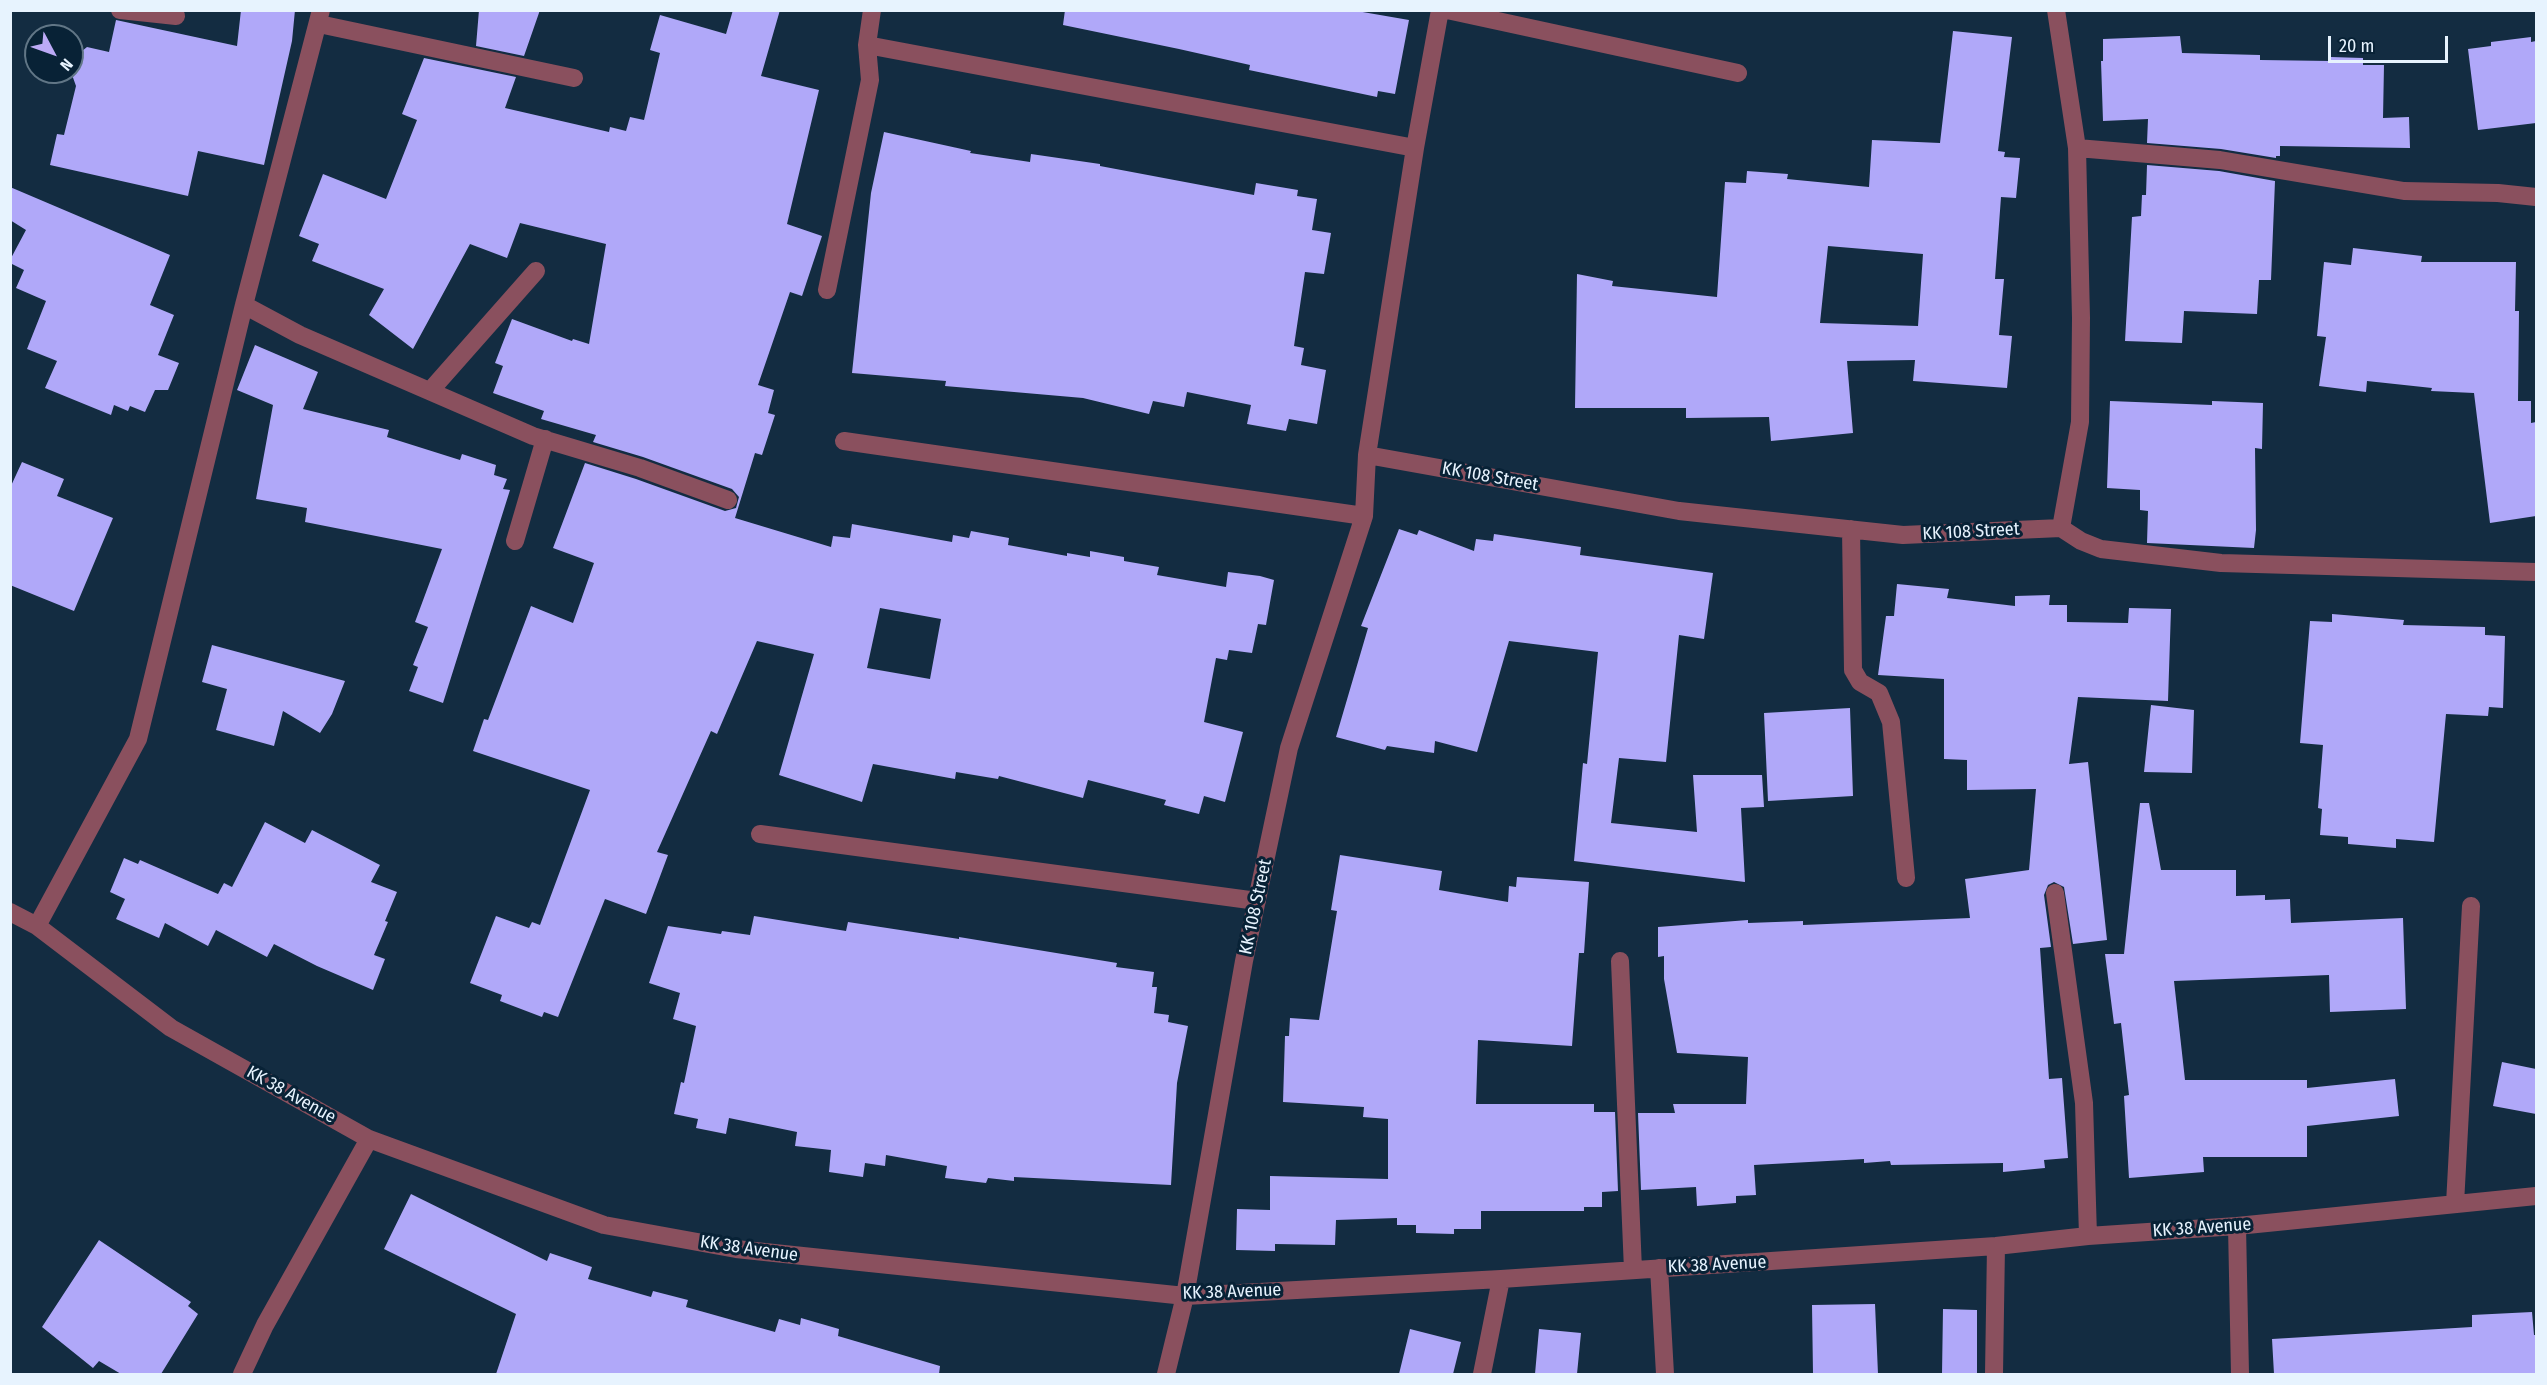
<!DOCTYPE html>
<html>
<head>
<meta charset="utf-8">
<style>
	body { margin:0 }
	#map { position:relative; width:2547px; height:1385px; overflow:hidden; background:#132c41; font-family:"Fira Sans Condensed",sans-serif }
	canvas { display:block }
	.frame { position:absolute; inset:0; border:12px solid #e7f3fe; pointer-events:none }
	.north { position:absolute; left:24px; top:24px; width:60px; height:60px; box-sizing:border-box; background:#082236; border:2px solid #617686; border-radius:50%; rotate:131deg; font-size:16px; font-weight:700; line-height:24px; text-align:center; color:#e7f3fe }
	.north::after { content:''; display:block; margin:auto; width:21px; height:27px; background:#bcaaf6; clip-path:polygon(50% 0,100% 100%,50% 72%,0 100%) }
	.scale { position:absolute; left:2328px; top:36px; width:120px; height:27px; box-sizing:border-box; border:3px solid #e7f3fe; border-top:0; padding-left:8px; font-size:18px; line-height:21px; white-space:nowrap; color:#e7f3fe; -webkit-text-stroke:4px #082236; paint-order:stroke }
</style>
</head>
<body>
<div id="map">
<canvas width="2547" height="1385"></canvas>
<div class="frame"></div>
<div class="north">N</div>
<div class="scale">20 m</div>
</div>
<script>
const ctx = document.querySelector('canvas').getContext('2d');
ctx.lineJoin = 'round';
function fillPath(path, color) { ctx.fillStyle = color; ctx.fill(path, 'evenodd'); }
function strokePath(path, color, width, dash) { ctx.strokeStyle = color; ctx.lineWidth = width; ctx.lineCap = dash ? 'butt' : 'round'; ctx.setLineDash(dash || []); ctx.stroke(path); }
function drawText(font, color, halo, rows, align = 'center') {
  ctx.font = font + ' "Fira Sans Condensed",sans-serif'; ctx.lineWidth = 6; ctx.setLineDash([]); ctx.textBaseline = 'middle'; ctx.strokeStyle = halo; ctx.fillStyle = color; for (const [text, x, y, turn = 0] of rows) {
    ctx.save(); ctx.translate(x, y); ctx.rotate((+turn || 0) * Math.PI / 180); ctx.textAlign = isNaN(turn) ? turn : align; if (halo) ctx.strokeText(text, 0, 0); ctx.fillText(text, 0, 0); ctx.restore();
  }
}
fillPath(new Path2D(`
	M241,10H295L292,41L264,165L198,151L188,196L50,165L57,134L64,135L76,86L71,72L72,59L87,47L109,52L116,20L237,46Z
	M479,10H540L524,56L476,46Z
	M733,10H780L761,76L819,90L787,224L822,236L802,296L790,292L758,385L774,390L768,413L775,415L762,455L755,453L735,518L831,547L833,536L850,538L852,524L952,542L953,535L969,538L971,531L1009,538L1008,545L1067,556V553L1090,557V551L1124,557V561L1159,567L1157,575L1226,587L1228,572L1260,576L1274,580L1266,625L1258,624L1252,653L1229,650L1227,660L1216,658L1204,722L1243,732L1225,802L1204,796L1199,814L1164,805L1166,800L1088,780L1083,798L999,776L998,779L956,772L955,779L873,764L862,802L779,775L814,654L757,641L717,734L711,731L657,852L668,855L646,914L605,899L558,1017L544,1012L542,1017L500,1001L502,995L470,983L496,916L529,928L532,922L540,925L590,790L473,751L484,719L488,720L531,606L573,623L594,563L553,548L585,463L636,479L725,511L736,508L739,497L732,489L643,457L593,442L596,435L541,419L544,411L493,393L503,366L495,363L512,319L572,341L573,339L589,344L606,244L520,223L507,258L470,244L413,349L369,315L384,289L312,261L319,244L299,236L323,174L386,199L417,120L402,114L424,58L516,77L505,108L609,132L610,127L626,131L630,117L644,120L660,53L650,50L660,15L726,34ZM880,608L941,619L930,679L867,668Z
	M1065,10H1351L1409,20L1395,94L1378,91L1377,97L1249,70L1250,65L1179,49L1063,25Z
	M1953,31L2012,37L1998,151L2005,152L2004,157L2020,158L2016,198L2001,197L1995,279H2004L1999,335L2012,336L2007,388L1913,381L1915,360L1847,361L1853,433L1771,441L1769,417L1686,418V408H1575L1577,274L1613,281L1612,286L1717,297L1725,182L1746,183L1747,171L1788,174L1787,179L1869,187L1872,140L1940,143ZM1828,246L1923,254L1918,326L1820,323Z
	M2180,36L2182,53L2260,55V60L2331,61V57L2363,58V65H2384L2383,118L2409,117L2410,148L2280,146V156H2276V158L2221,149L2147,143L2148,119L2103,121L2101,61H2103V39Z
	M2531,37V42L2536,41V123L2478,130L2468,49L2491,46V42Z
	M884,132L971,151L970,153L1030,162L1031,154L1100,164V166L1254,195L1256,183L1298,190L1297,196L1317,199L1312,230L1331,233L1324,274L1305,272L1294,346L1304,348L1301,365L1326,370L1317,424L1289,419L1286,431L1247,424L1251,405L1187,392L1184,407L1153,401L1149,414L1083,398L945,386L946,381L852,373L871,193Z
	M2147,165L2219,171L2275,181L2271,280H2259L2257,314L2184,311L2182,343L2125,341L2132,217L2141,216L2142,195H2146Z
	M10,187L170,255L150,305L174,315L158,355L179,363L168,390H155L145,412L130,406L128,411L114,405L111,415L45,388L57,361L27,349L46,301L16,288L24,270L10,263V260L26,230L10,220Z
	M2353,248L2422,256L2421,262H2516L2515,311H2519L2518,401H2531V423L2536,422V516L2490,523L2474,393L2431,391L2432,388L2367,381L2366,392L2319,386L2326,337L2317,336L2324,262L2351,265Z
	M255,345L318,372L303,409L389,430L387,437L460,460L462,454L496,465L494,475L507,479L503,489L510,490L443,703L409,691L418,667L413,665L428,627L415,622L442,549L305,522L307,508L256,499L273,405L237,390Z
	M2110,401L2212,405V401L2263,403L2262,449L2255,448L2256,530L2254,548L2147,543L2148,511L2140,510V490L2107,488Z
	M22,462L64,479L57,496L113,518L74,611L10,585V488Z
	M1399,529L1417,535L1419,530L1474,551L1476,539L1493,541L1494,534L1581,547L1580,555L1713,573L1704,639L1679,635L1666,762L1619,758L1611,823L1697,832L1693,775H1762L1764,807L1741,808L1745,882L1574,861L1583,763L1587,764L1598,652L1509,641L1477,752L1435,741L1434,753L1387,746L1385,750L1336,737L1368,628L1361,626Z
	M1897,584L1949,589L1947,598L2015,606V596L2050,595L2049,605H2067V622L2128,623L2129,608L2171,609L2168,701L2078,697L2069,764L2088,762L2107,940L2073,944L2064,887L2054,882L2048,885L2044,895L2051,947L2040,948L2049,1079L2062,1078L2068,1158L2044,1160L2045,1168L2003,1172V1163L1891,1165L1890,1161L1864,1163V1159L1754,1165L1756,1195L1736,1196V1203L1697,1206L1696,1187L1641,1190L1638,1113H1675L1673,1104H1746L1748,1057L1677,1053L1664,979V956L1658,957V927L1748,920V923L1803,921V925L1970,918L1965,879L2029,870L2036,789L1967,790V760L1944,759V679L1878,675L1886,616H1894Z
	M2332,614L2404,620L2403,625L2485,627V635L2505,636L2503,708L2489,707L2488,716L2446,714L2434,842L2396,839V848L2348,844V837L2320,835L2322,809L2318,808L2323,745L2300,743L2310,621L2332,622Z
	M212,645L345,681L332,714L320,733L283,711L274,746L216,730L227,689L202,682Z
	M2151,705L2194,710L2192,773L2144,772Z
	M1850,708L1853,796L1768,801L1764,713Z
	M2140,803H2149L2161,870H2236V896L2265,895V900L2290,899L2291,923L2403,918L2406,1009L2330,1012L2329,975L2174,981L2185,1080H2307V1088L2395,1079L2399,1116L2307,1126V1157H2203L2204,1172L2129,1178L2124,1096L2129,1095L2121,1023L2114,1024L2105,954H2124Z
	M265,822L305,843L312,830L380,865L371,882L397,892L385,921L388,922L374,955L385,959L373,990L317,966L274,944L267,957L216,930L208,946L165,923L159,938L116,919L125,899L110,892L124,858L138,864L140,860L218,894L224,883L232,887Z
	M1340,855L1442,871L1439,890L1508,902L1509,886L1516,887L1517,877L1589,882L1584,953H1579L1572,1046L1478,1040L1476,1104H1594V1112H1615L1618,1191L1602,1192V1207H1584V1211H1481V1229H1454V1234L1416,1233V1225H1397V1218L1336,1220L1335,1245L1275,1244V1251L1236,1250L1237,1209L1270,1210V1176L1388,1179V1119L1363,1117L1364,1107L1283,1102L1285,1036H1289L1290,1018L1319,1020L1337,911L1331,910Z
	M754,916L846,931L848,922L959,939V937L1117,963L1116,967L1154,972L1152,987H1157L1154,1013L1169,1015L1168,1022L1188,1026L1177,1083L1171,1185L1014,1177V1181L988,1178L986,1183L945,1178L947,1166L886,1155L885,1166L865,1163L863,1177L829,1172L831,1150L795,1146L797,1132L729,1118L726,1134L696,1128L698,1119L674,1114L681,1082L684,1083L696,1026L673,1019L680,993L649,983L668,926L721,934L722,931L750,935Z
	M2502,1062L2536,1069V1114L2493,1106Z
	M411,1194L547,1261L550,1253L592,1267L588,1279L651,1297L653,1291L688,1300L686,1307L775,1332L779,1319L800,1325L801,1318L839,1329L838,1336L940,1366L939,1374H496L516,1314L384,1249Z
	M99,1240L191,1302L188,1306L198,1314L161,1374H121L99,1361L93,1368L42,1327Z
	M1875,1304L1878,1374H1813L1812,1305Z
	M1943,1309L1977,1310V1374H1942Z
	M2532,1312L2534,1335H2536V1374H2274L2272,1339L2472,1327V1315Z
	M1410,1329L1461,1342L1453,1374H1399Z
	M1539,1329L1581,1333L1577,1374H1535Z`), '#b0a8f9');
strokePath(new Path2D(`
	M120,10L176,16
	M1447,10L1738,73
	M319,24L574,78
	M867,45L1415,148
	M2077,148L2220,160L2404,191L2498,193L2536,197
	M827,290L870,80L867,45L872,10
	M244,305L300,335L533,436L640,468L728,500
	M430,391L536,271
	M844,441L1364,516
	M1367,455L1679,511L1903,535L2061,528L2080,422L2081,318L2077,148L2056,10
	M2061,528L2081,541L2101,549L2221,563L2536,572
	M1851,529L1853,670L1860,682L1879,693L1891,722L1906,878
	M515,541L545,439
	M760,834L1257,901
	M2055,893L2084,1103L2088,1236
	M10,912L37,926L171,1028L369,1139L604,1225L736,1249L1185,1296L1501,1279L1996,1246L2088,1236L2237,1226L2536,1196
	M37,926L138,739L244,305L321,10
	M1620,961L1633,1270
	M2455,1204L2471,906
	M2237,1226L2240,1374
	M1659,1268L1665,1374
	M242,1374L265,1325L369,1139
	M1166,1374L1185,1296L1244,961L1289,748L1364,516L1367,455L1415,148L1440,10
	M1482,1374L1501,1279
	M1994,1374L1996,1246`), '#8a505e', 18);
drawText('18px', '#e7f3fe', '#082236', [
	["KK 108 Street",1490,477,10],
	["KK 108 Street",1971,532,-3],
	["KK 108 Street",1256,907,-78],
	["KK 38 Avenue",291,1095,29],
	["KK 38 Avenue",2202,1228,-4],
	["KK 38 Avenue",749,1249,8],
	["KK 38 Avenue",1717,1265,-3],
	["KK 38 Avenue",1232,1292,-2]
]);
</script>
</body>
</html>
